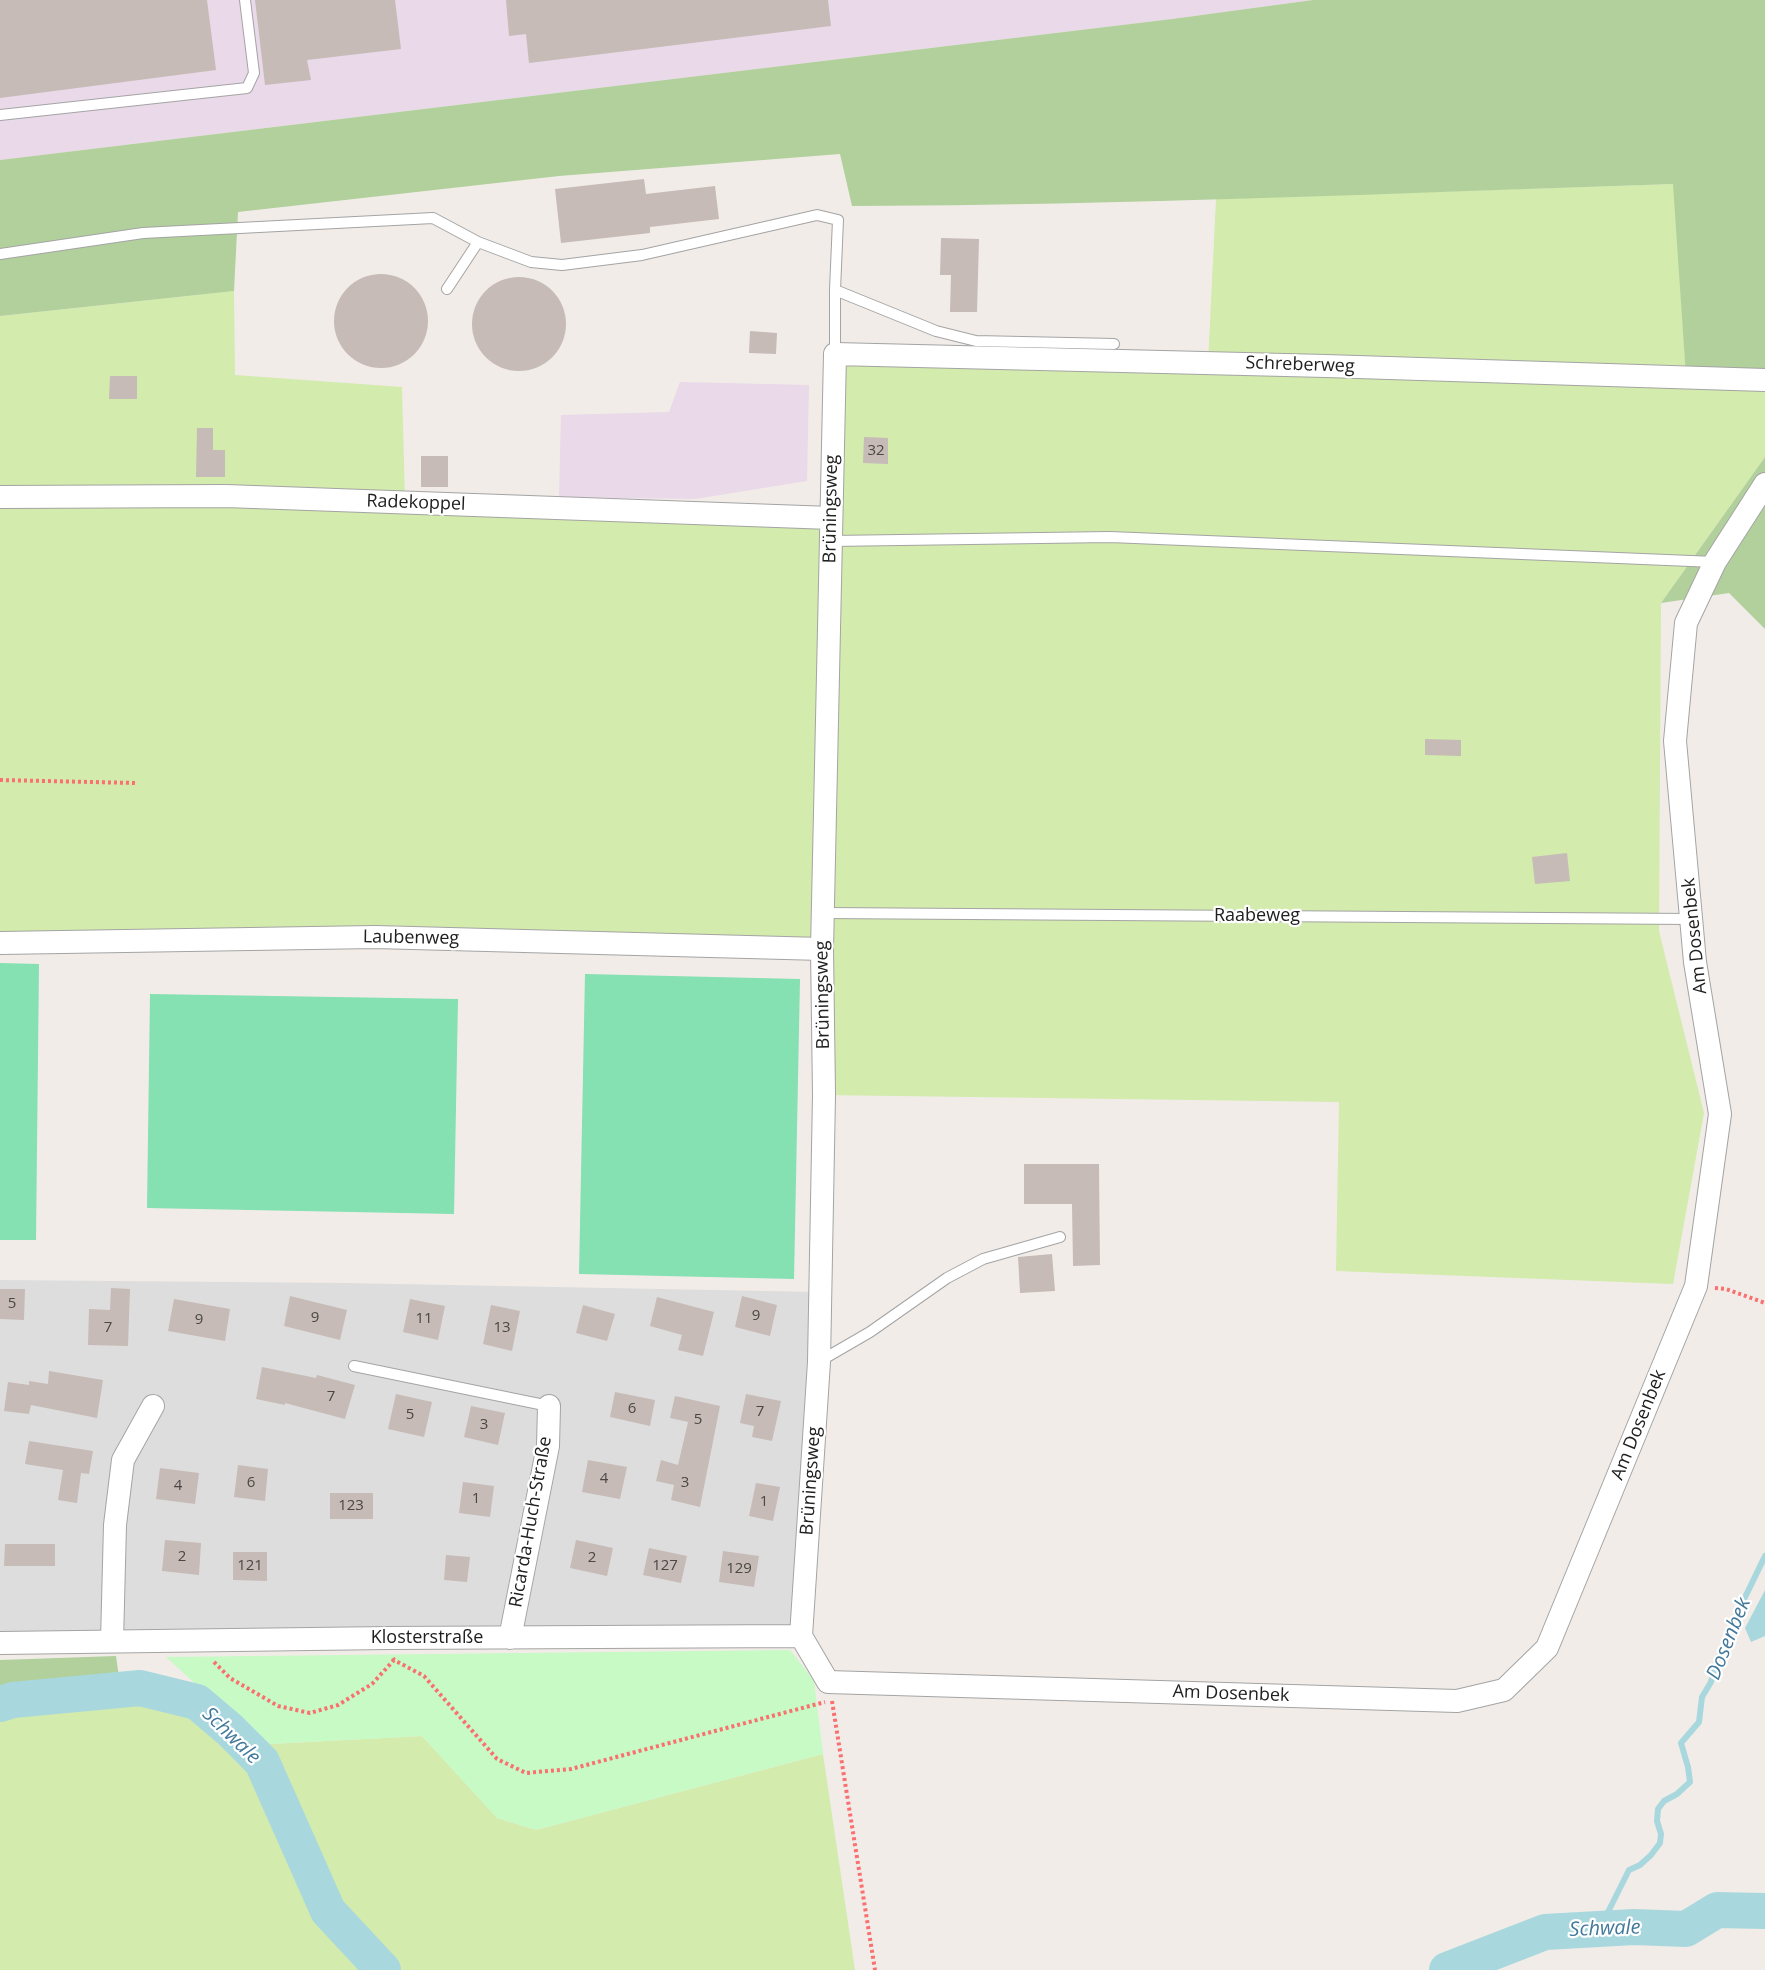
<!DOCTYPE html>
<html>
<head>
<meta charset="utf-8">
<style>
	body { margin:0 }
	canvas { display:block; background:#f1ece7 }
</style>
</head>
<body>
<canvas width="1765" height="1970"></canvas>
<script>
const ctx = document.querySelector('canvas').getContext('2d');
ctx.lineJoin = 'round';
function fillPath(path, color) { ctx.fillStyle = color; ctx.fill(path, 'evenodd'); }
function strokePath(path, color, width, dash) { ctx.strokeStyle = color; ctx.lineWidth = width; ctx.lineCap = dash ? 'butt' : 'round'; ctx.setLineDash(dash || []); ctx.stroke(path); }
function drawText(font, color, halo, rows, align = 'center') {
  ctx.font = font + ' "Open Sans",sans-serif'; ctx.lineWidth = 4.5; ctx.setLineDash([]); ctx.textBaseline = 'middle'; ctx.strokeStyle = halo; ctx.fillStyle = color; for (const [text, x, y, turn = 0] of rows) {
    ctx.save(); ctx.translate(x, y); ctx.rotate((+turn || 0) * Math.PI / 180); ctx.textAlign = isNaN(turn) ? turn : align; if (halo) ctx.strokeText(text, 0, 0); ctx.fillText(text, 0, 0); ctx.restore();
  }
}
fillPath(new Path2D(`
	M0,1280L345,1283L819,1292L801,1636L0,1643Z`), '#deddde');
fillPath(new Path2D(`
	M0,0H1313L1172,19L0,160Z
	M680,382L809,385L807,481L695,499L559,497L561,415L669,412Z`), '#ead9e9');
fillPath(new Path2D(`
	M1674,184L1686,376L1765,380V457L1661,603L1659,931L1704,1113L1673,1284L1336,1271L1339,1102L824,1095L822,949L0,943V316L234,291L235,375L402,387L405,502L831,518L835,354L1208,363L1216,199Z
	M119,1677L201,1689L270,1744L422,1736L497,1818L536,1830L823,1754L855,1970H0V1691Z`), '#d3ebad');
fillPath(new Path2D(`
	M1313,0H1765V380L1686,377L1673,184C1400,193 1126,205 852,206L840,154L559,176L238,212L234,291L0,316V160L1172,19Z
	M1765,457V629L1729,593L1661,603Z
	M116,1656L119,1677L0,1691V1660Z`), '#b1d09c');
fillPath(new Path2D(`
	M790,1650L814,1681L823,1754L536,1830L497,1818L422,1736L270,1744L201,1689L166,1657Z`), '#c7fac5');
fillPath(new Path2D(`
	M0,963L39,964L36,1240H0Z
	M585,974L800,979L794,1279L579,1274Z
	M150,994L458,999L454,1214L147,1208Z`), '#85e0b2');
fillPath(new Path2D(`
	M1765,1590V1636L1751,1642L1745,1628Z`), '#a8d8de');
strokePath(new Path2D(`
	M1599,1930L1629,1870L1640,1865L1651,1855L1660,1843L1661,1834L1657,1821L1658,1809L1664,1801L1677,1794L1690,1782L1688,1767L1681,1743L1699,1722L1702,1697L1711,1682L1717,1658L1733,1639V1622L1765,1556`), '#a8d8de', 6);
strokePath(new Path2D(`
	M0,1704L13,1700L140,1688L197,1702L230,1730L262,1762L328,1911L383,1970
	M1447,1970L1545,1932L1634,1927L1686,1929L1717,1910L1765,1911`), '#a8d8de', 36);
fillPath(new Path2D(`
	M0,0H207L216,70L0,98Z
	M255,0H395L401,49L307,60L311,80L265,85Z
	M506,0H828L831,26L529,63L526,34L509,36Z
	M644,179L646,194L715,186L719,219L650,227V233L561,243L555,189Z
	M941,238L979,239L977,312H950L951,275H940Z
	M334 321a47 47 0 1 1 94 0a47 47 0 1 1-94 0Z
	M472 324a47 47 0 1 1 94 0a47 47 0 1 1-94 0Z
	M750,331L777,333L776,354L749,353Z
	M110,376H137V399H109Z
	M197,428H213V450H225V477H196Z
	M864,437L888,438V464L863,463Z
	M421,456H448V487H421Z
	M1425,739L1461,740V756L1425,755Z
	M1567,853L1570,881L1535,884L1532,857Z
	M1024,1164H1099L1100,1265L1073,1266L1072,1204H1024Z
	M1052,1254L1055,1291L1020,1293L1018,1257Z
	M111,1288L130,1289L128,1346L88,1345L89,1309L110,1310Z
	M0,1289H25L24,1320L0,1319Z
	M290,1296L347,1310L340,1340L284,1326Z
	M742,1296L777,1305L770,1336L735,1327Z
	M657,1297L714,1312L703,1356L678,1350L682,1335L650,1326Z
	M174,1299L230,1309L225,1341L168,1331Z
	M410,1299L445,1306L438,1340L403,1332Z
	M491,1305L520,1311L512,1351L483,1344Z
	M583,1305L615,1314L607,1341L576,1333Z
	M262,1367L316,1378L317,1375L355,1385L345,1419L285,1403V1405L256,1399Z
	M49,1371L103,1380L97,1418L31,1405L29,1414L4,1411L8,1382L29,1385V1381L48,1384Z
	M615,1392L655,1400L650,1426L610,1417Z
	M396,1394L432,1402L424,1437L388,1429Z
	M746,1394L781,1401L772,1441L752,1437L754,1426L740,1423Z
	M675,1396L720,1406L700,1507L671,1500L674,1485L656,1481L661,1460L678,1465L688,1422L670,1418Z
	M471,1406L505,1413L498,1445L464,1437Z
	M29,1441L93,1451L89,1474L81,1473L77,1503L58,1500L63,1470L25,1464Z
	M588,1460L627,1467L620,1499L582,1492Z
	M238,1465L268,1469L265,1501L234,1497Z
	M160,1468L199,1473L195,1504L156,1499Z
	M463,1482L494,1486L490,1517L459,1513Z
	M756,1483L780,1487L773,1521L749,1516Z
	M330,1493H373V1519H330Z
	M165,1540L201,1543L199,1575L162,1571Z
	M576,1540L613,1548L607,1576L570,1568Z
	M5,1544H55V1566H4Z
	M649,1548L687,1556L681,1583L643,1575Z
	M723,1551L759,1556L754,1587L719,1582Z
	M233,1552H267V1581L233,1580Z
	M446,1555L470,1557L467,1582L444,1580Z`), '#c6bbb6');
const service = new Path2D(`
	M0,115L247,88L254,73L245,0
	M0,254L143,233L433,218L478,242
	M447,289L478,242L531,262L562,265L642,255L817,215L838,220L835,290V354
	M835,290L936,331L976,341L1114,344
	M831,541L1110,537L1715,562
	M823,913L1692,919
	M820,1361L870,1332L947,1278L983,1259L1060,1237
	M354,1366L549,1406`);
const minor = new Path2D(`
	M0,497L226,496L831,518
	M0,943L375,937L822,949
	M801,1636L819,1362L824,1095L822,949L835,354L1326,366L1765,380
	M801,1636L828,1682L1457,1701L1504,1690L1547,1648L1696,1286L1720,1114L1695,962L1675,741L1686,623L1715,562L1765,484
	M510,1638L548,1446L549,1406
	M112,1641L115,1525L123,1460L153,1406
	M0,1643L389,1638L801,1636`);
strokePath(service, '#a4a4a4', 12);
strokePath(minor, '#a4a4a4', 24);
strokePath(new Path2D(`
	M0,780L136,783
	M1715,1288L1726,1289L1765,1303
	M393,1658L394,1660L424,1676L497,1759L526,1773L571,1769L825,1702
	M214,1662L230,1678L278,1706L310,1713L338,1705L372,1684L394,1660
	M832,1701L875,1970`), '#fa6f70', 4, [3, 3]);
strokePath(service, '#fff', 10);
strokePath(minor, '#fff', 22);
drawText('15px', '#4a4746', null, [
	["32",876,451],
	["5",12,1304],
	["9",756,1316],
	["9",315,1318],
	["11",424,1319],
	["9",199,1320],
	["7",108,1328],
	["13",502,1328],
	["7",331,1397],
	["6",632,1409],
	["7",760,1412],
	["5",410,1415],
	["5",698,1420],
	["3",484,1425],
	["4",604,1479],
	["6",251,1483],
	["3",685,1483],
	["4",178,1486],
	["1",476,1499],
	["1",764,1502],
	["123",351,1506],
	["2",182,1557],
	["2",592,1558],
	["121",250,1566],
	["127",665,1566],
	["129",739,1569]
]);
drawText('18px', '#202020', '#fff', [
	["Schreberweg",1300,365,2],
	["Radekoppel",416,503,2],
	["Brüningsweg",831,509,-89],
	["Raabeweg",1257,916],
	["Am Dosenbek",1695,936,-96],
	["Laubenweg",411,938,1],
	["Brüningsweg",823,995,-91],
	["Am Dosenbek",1639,1425,-68],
	["Brüningsweg",811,1481,-86],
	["Ricarda-Huch-Straße",531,1522,-80],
	["Klosterstraße",427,1638],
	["Am Dosenbek",1231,1694,2]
]);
drawText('italic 20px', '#42789a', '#fff', [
	["Dosenbek",1729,1639,-68],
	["Schwale",231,1736,44],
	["Schwale",1605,1929,-2]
]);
</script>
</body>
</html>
